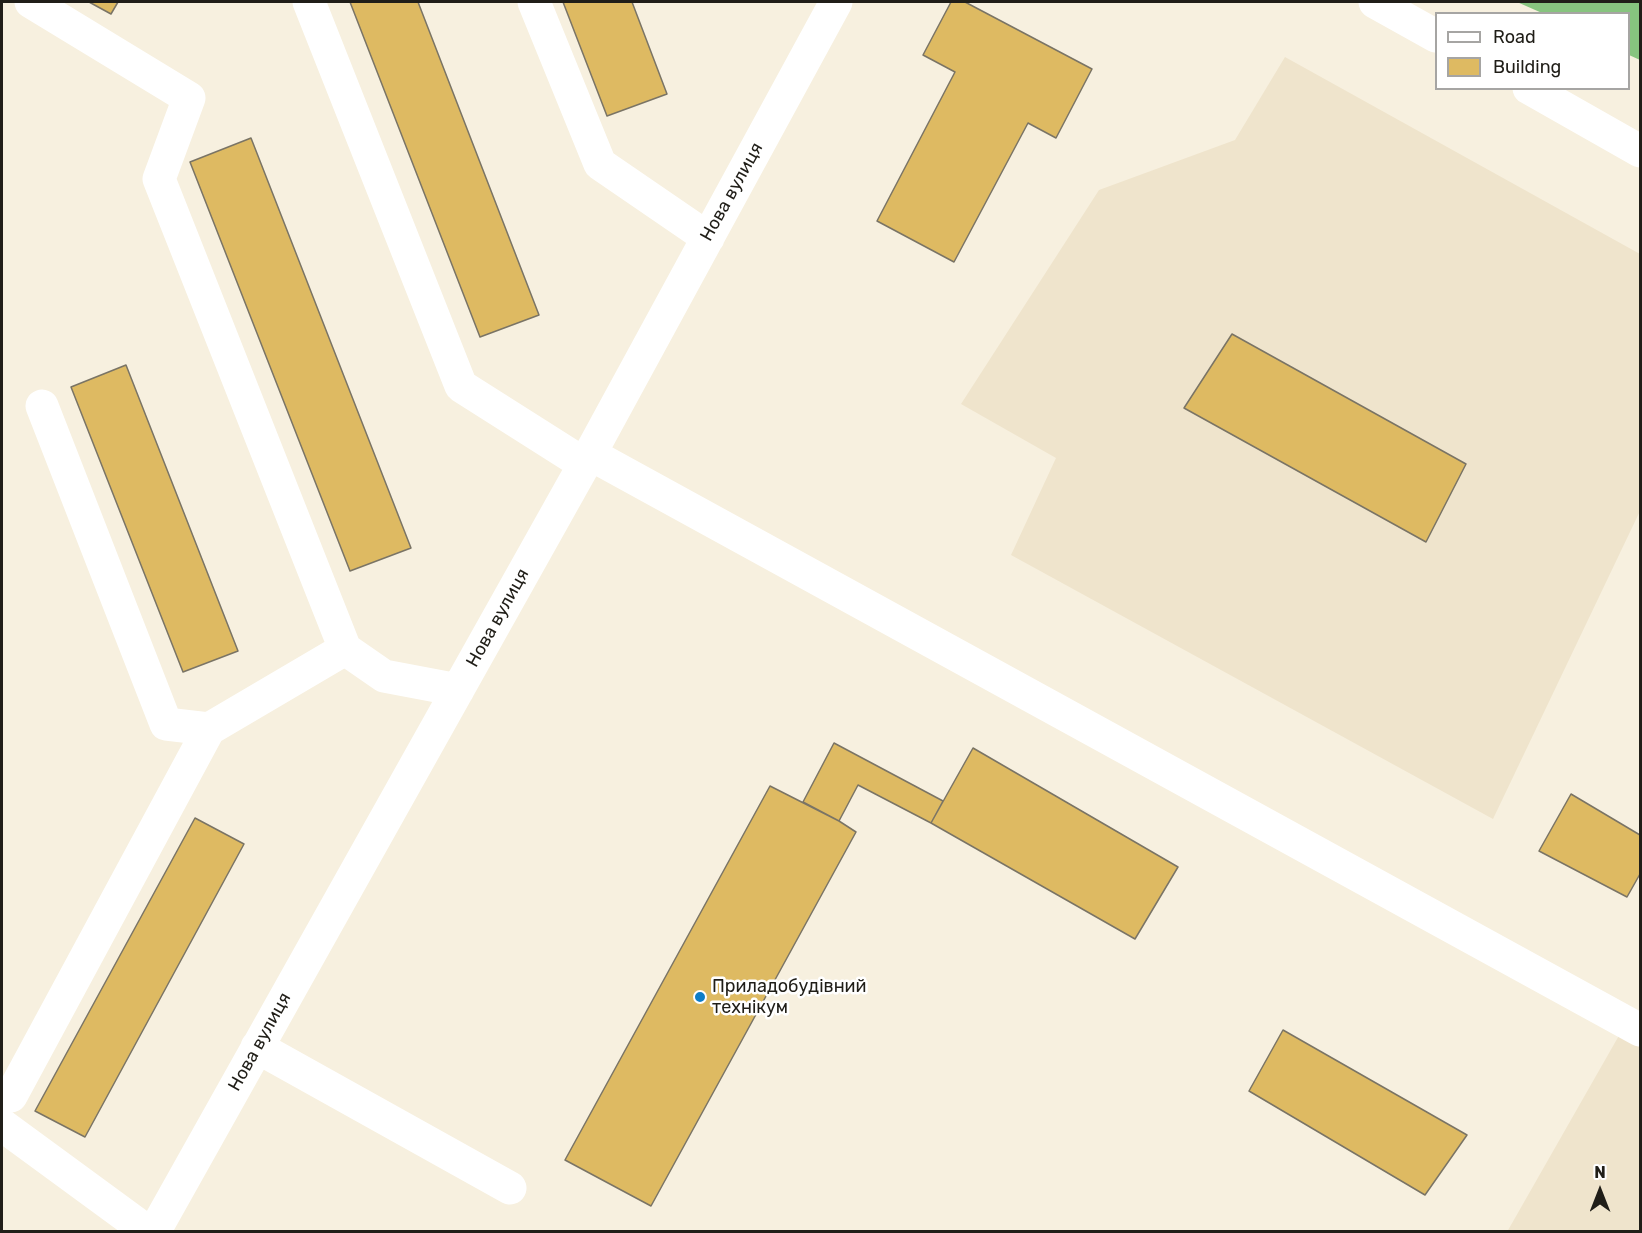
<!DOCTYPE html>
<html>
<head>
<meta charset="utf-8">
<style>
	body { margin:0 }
	#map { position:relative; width:1642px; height:1233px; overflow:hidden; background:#f7f0df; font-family:Rubik,sans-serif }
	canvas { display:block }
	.frame { position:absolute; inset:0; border:3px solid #201e18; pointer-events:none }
	.legend { position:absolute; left:1435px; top:12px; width:195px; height:78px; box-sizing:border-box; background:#fff; border:2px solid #a6a5a3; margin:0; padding:8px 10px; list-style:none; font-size:18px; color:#201e18 }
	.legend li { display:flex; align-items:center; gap:12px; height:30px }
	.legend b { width:30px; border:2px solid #a6a5a3 }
	.north { position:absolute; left:1570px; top:1161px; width:60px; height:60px; -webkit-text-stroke:4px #fff; paint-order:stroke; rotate:0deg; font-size:16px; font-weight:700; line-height:24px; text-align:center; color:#201e18 }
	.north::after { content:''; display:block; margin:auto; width:21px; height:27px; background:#201e18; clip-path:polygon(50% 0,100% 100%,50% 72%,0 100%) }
</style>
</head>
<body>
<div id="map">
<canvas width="1642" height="1233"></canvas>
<div class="frame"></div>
<ul class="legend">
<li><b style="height:8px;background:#fff"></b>Road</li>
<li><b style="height:16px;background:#deba62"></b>Building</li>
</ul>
<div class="north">N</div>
</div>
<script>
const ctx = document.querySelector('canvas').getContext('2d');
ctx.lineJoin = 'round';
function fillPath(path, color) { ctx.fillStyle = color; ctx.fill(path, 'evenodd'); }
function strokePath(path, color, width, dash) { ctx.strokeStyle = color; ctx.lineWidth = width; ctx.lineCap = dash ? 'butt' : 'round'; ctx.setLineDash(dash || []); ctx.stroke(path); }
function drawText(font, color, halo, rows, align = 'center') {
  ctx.font = font + ' Rubik,sans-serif'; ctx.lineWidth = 5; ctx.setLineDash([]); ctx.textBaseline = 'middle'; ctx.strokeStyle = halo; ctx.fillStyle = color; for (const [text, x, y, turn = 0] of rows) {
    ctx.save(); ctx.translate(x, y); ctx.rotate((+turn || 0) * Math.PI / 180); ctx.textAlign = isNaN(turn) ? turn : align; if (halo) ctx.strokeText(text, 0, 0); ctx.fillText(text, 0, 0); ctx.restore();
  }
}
fillPath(new Path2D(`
	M1285,57L1640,254V511L1493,819L1011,555L1056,458L961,404L1099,190L1235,140Z
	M1621,1032L1640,1043V1231L1507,1232Z`), '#efe4cc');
fillPath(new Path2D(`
	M1517,2H1640V60L1629,55L1628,14L1542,13Z`), '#87c47f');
const building = new Path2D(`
	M89,2H118L111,14Z
	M350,2H418L539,315L480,337Z
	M563,2H632L667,94L607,116Z
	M951,2H965L1092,69L1056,138L1028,123L954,262L877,221L955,72L923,55Z
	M251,138L411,548L350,571L190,162Z
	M1232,334L1466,464L1426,542L1184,408Z
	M126,365L238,651L183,672L71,387Z
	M834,743L943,801L931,823L858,785L839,821L803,802Z
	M973,748L1178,867L1135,939L931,823Z
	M770,786L839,821L856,832L651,1206L565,1160Z
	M1571,794L1640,835V874L1627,897L1539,851Z
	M195,818L244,844L85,1137L35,1111Z
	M1283,1030L1467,1135L1425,1195L1249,1091Z`);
fillPath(building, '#deba62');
strokePath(building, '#7a7465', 1.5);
strokePath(new Path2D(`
	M31,2L189,98L159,179L345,649
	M309,2L461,386L584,464
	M534,2L600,164L708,238
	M1375,2L1436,36
	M1529,88L1640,151
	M42,406L166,724L209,729L345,649L384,676L458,690
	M590,454L1640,1030
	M257,1047L510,1188
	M11,1096L209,729
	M2,1125L148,1232
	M154,1232L590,454L836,2`), '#fff', 33);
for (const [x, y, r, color] of [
	[700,997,6,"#0e7dc7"]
]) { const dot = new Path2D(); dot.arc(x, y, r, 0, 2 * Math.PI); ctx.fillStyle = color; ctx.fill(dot); strokePath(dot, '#fff', 2); }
drawText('18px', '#201e18', '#fff', [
	["Нова вулиця",732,192,-61],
	["Нова вулиця",498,618,-61],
	["Нова вулиця",260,1042,-61]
]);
drawText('18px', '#201e18', '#fff', [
	["Приладобудівний",712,987],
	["технікум",712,1008]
], 'left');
</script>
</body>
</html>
